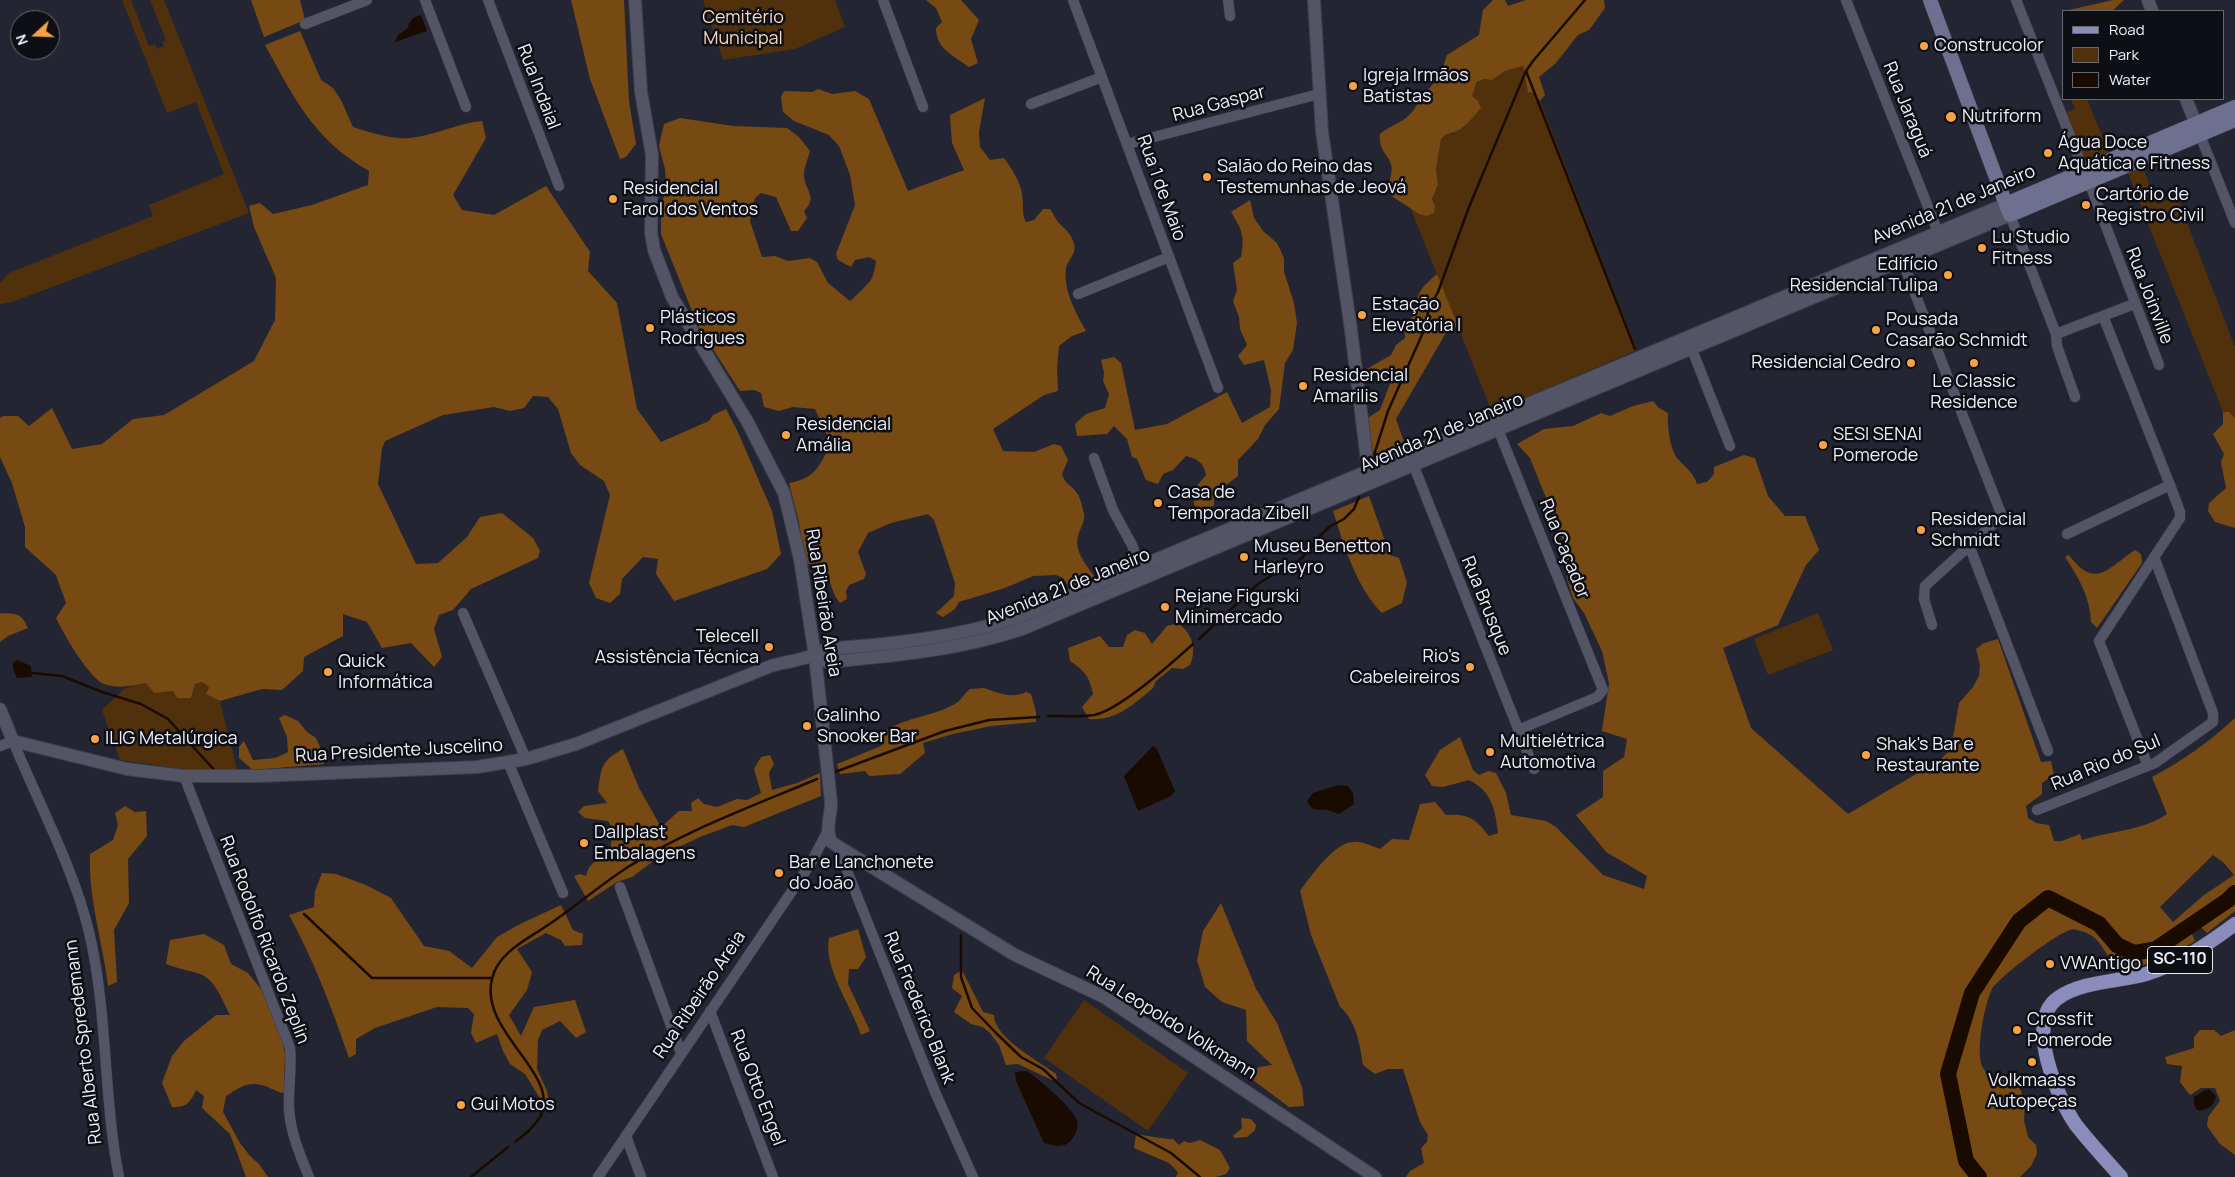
<!DOCTYPE html>
<html>
<head>
<meta charset="utf-8">
<style>
	body { margin:0 }
	#map { position:relative; width:2235px; height:1177px; overflow:hidden; background:#242533; font-family:Manrope,sans-serif }
	canvas { display:block }
	.legend { position:absolute; left:2062px; top:10px; width:162px; height:90px; box-sizing:border-box; background:#0e0f15; border:1px solid #676870; margin:0; padding:6px 9px; list-style:none; font-size:15px; color:#edeef8 }
	.legend li { display:flex; align-items:center; gap:10px; height:25px }
	.legend b { width:25px; border:1px solid #676870 }
	.north { position:absolute; left:10px; top:10px; width:50px; height:50px; box-sizing:border-box; background:#0e0f15; border:1px solid #676870; border-radius:50%; rotate:250deg; font-size:14px; font-weight:700; line-height:20px; text-align:center; color:#edeef8 }
	.north::after { content:''; display:block; margin:auto; width:18px; height:22px; background:#f6a246; clip-path:polygon(50% 0,100% 100%,50% 72%,0 100%) }
</style>
</head>
<body>
<div id="map">
<canvas width="2235" height="1177"></canvas>
<ul class="legend">
<li><b style="height:6px;background:#8a8cbc"></b>Road</li>
<li><b style="height:14px;background:#50310c"></b>Park</li>
<li><b style="height:14px;background:#1a0b00"></b>Water</li>
</ul>
<div class="north">N</div>
</div>
<script>
const ctx = document.querySelector('canvas').getContext('2d');
ctx.lineJoin = 'round';
function fillPath(path, color) { ctx.fillStyle = color; ctx.fill(path, 'evenodd'); }
function strokePath(path, color, width, dash) { ctx.strokeStyle = color; ctx.lineWidth = width; ctx.lineCap = dash ? 'butt' : 'round'; ctx.setLineDash(dash || []); ctx.stroke(path); }
function drawText(font, color, halo, rows, align = 'center') {
  ctx.font = font + ' Manrope,sans-serif'; ctx.lineWidth = 5; ctx.setLineDash([]); ctx.textBaseline = 'middle'; ctx.strokeStyle = halo; ctx.fillStyle = color; for (const [text, x, y, turn = 0] of rows) {
    ctx.save(); ctx.translate(x, y); ctx.rotate((+turn || 0) * Math.PI / 180); ctx.textAlign = isNaN(turn) ? turn : align; if (halo) ctx.strokeText(text, 0, 0); ctx.fillText(text, 0, 0); ctx.restore();
  }
}
fillPath(new Path2D(`
	M122,0H131L149,46L155,44L157,49L164,46L162,42L166,40L150,0H164L249,213L12,302L0,304V283L9,273L153,216L149,205L224,174L196,102L167,113Z
	M703,0H835L845,27L795,49L723,60Z
	M1523,66V73L1540,101L1637,350L1492,412L1410,207L1419,214L1426,216L1438,185L1436,169L1441,139L1446,134H1454L1478,82L1484,79L1492,80L1505,71Z
	M2071,99H2087L2109,153L2089,160L2083,155L2066,112L2075,109Z
	M2143,168L2157,204L2177,197L2235,347V418L2229,412H2223L2128,173Z
	M1818,613L1833,650L1768,675L1754,639Z
	M202,682L209,687L206,694L220,701L237,770L184,769L120,760L102,710L125,688L146,683L154,693L173,691L177,698H191L195,684Z
	M1084,1000L1188,1073L1148,1131L1044,1058Z`), '#50310c');
fillPath(new Path2D(`
	M251,0H300L305,20L264,37Z
	M571,0H624L629,101L636,144L626,157L620,159L590,79Z
	M926,0H961L979,20L971,39L978,63L969,67C954,56 936,49 936,28L942,22L936,8Z
	M1493,0H1505L1508,6L1526,0H1604L1605,8L1589,30L1578,35L1555,64L1539,77L1545,95L1540,101L1534,93L1528,92L1523,66L1505,71L1492,80L1484,79L1477,82L1472,96L1478,101L1481,108C1471,119 1462,133 1446,134L1441,139L1436,169L1438,185L1432,199L1435,206L1434,213L1426,216L1419,214L1390,195L1387,188C1402,154 1377,159 1380,134C1388,127 1398,124 1407,117C1416,110 1416,103 1423,95C1439,78 1440,77 1447,55L1479,35L1483,10Z
	M2113,0H2124L2112,11L2069,10Z
	M300,31L321,80L333,88L341,100L353,127C368,132 394,140 410,138C434,136 457,123 482,121L486,138L453,195L462,210L494,215L546,186L590,252L588,271L617,303L637,409L661,442L709,421L713,415L726,409L737,430L772,511L781,554L767,569L674,601L656,574L658,559L643,557L622,579L620,594L610,603L596,598L589,583L610,495L604,481L580,465L571,453L558,409L548,397L533,396L524,408L510,411L494,407L443,415L385,441L382,448L378,484L416,564L438,563L467,537L480,517L502,513L533,538L540,551L538,558L471,589L453,610L439,615L434,629L442,657L434,667L411,643L382,648L367,622L343,614V636L304,657L303,671L282,690L262,689L220,701L206,694L209,687L202,682L195,684L191,698H177L173,691L154,693L146,683C132,686 118,689 104,684C89,678 63,633 56,618L66,603L56,575L25,547V527L12,483L0,457V418L3,416H18L29,426L52,408L72,449L102,444L133,419L164,415L254,361L275,320L276,278L254,227L249,206L260,203L273,214L312,205L368,185L369,171C314,140 294,98 265,45Z
	M818,89L832,94L855,91L869,99L908,191L964,170L952,143L950,115L985,98L979,132L980,147L990,160L1004,158C1011,167 1021,183 1022,194C1024,205 1021,213 1026,222L1034,220L1043,209H1050C1053,213 1055,218 1058,222C1065,230 1071,232 1074,244C1077,254 1067,260 1066,269C1063,290 1076,313 1086,331L1072,336L1059,346L1057,368L1058,391L1044,395L993,429L1003,451L1034,452L1054,444L1061,446L1068,460L1062,474C1065,485 1071,484 1076,492C1080,496 1082,505 1083,510C1087,521 1080,527 1078,536C1073,551 1089,568 1096,579L1071,590L1063,578L1056,575L1033,576L1005,588L959,602L955,609L943,617L936,613L954,596L955,583L934,520L928,514L891,523L868,533L858,552L866,574L864,579L849,585L846,591L847,599L840,603C831,593 829,575 823,563L816,565L805,563L799,522L789,483C816,478 819,466 831,444L815,409L793,407L779,411L764,407L761,393L754,390L740,391L698,326L661,234V209L666,185L665,169L659,146L664,124L680,118L733,126L787,128L799,137L810,151C808,159 804,167 804,175C804,190 819,197 804,211L807,218L798,231H791L776,197L761,193L755,198L750,221L762,257L775,256L788,261L810,258L817,262L828,283L850,301C852,300 869,283 870,281C874,276 875,267 876,261L869,257L855,260L851,267L838,260L836,254L855,205L850,175L839,146L829,135L794,121L783,112L781,97L784,91L812,92Z
	M1250,200L1254,218L1263,231L1277,243L1284,258V272L1294,303L1297,323L1293,350L1285,363L1279,409L1265,425L1258,439L1238,460V476L1214,494V505L1204,512L1194,505V489L1206,475C1204,463 1198,459 1186,456L1173,470L1163,474L1158,484L1146,480L1137,459L1132,457L1127,439L1114,426L1107,434L1077,436L1075,424L1086,414L1105,408L1109,394L1103,381L1104,373L1101,360L1114,357L1121,363L1135,430L1167,424L1227,392L1242,423L1270,407L1271,390L1264,360L1244,365L1238,356L1247,345L1240,329L1239,317L1233,301L1237,290L1233,263L1241,257C1245,236 1242,230 1231,212Z
	M1437,274L1458,326L1447,331L1396,419L1406,448L1382,458L1370,450L1366,425L1369,417L1380,410L1391,381L1384,376L1366,375L1365,370L1391,355L1396,345L1405,338L1404,324L1416,314C1415,293 1422,287 1437,274Z
	M1653,401L1659,408L1668,413C1667,425 1670,451 1678,459C1686,468 1693,472 1697,484L1707,482L1714,474V467L1744,455L1755,458L1768,496L1785,516H1805L1819,550L1806,565L1778,625L1723,648L1751,728L1848,814L1940,760L1951,749L1959,703L1973,687L1979,676L1980,665L1976,649L1984,643L1998,639L2041,762L2051,761L2054,775L2042,783V794L2026,806L2028,818L2036,823L2049,825L2054,841H2062L2080,834L2082,840C2110,831 2142,831 2167,814L2152,777C2183,761 2210,741 2235,718V911L2207,933L2201,927L2191,932L2195,941C2184,948 2136,971 2125,969C2104,964 2106,937 2081,931C2077,930 2073,929 2070,930C2057,933 1998,978 1992,989C1984,1006 1977,1045 1981,1063C1982,1068 1987,1073 1989,1076L2018,1083L2025,1102L2024,1120L2028,1137L2036,1145L2037,1154L2031,1166L2020,1177H1406L1410,1171L1424,1163L1421,1148L1427,1142L1428,1135L1420,1122L1403,1069H1388L1375,1074L1363,1065C1360,1045 1356,1020 1340,1007L1311,935L1300,891C1310,877 1335,842 1353,842C1362,841 1371,846 1380,849L1392,839L1409,840L1420,804L1435,802L1446,815C1468,813 1476,819 1489,836L1498,833C1495,808 1492,792 1469,780L1443,787L1432,786L1425,775L1440,750L1460,737L1473,770L1479,775L1489,771L1496,773L1506,793L1511,815L1546,821L1556,827L1603,875L1644,889L1647,876L1606,852L1576,815L1603,797V771L1624,757L1627,739L1602,731L1609,683L1602,651L1584,613L1573,598L1567,579L1564,543L1530,458L1517,444L1544,429L1573,426L1601,413L1610,416L1633,406ZM2213,855L2224,863L2234,875L2204,895L2173,922L2160,907Z
	M2223,412H2229L2235,418V528L2215,522L2208,511L2209,503L2226,488L2221,462L2224,454L2213,434L2223,424Z
	M1369,496L1390,555L1399,558L1407,582L1402,603L1382,613C1356,587 1344,545 1333,511Z
	M2135,550L2141,554L2142,563L2097,628L2091,622C2090,597 2079,578 2065,557L2069,555C2095,590 2107,569 2135,550Z
	M0,613C16,614 21,612 28,628L8,636L0,642Z
	M1178,623C1192,633 1197,649 1190,665L1183,669L1172,668L1156,681L1153,688C1133,705 1116,721 1089,719L1082,707L1093,694C1090,677 1084,670 1070,661L1068,648L1100,636L1109,647H1123L1127,635L1135,630L1145,633L1152,644L1167,626Z
	M984,688C998,693 1012,699 1026,692L1031,694L1036,712V722L991,726L953,734L923,743L925,753L900,774L869,776L865,771L840,774L837,764L881,746L885,731C908,716 939,716 959,701C963,697 966,692 970,689Z
	M285,715L298,721L307,732L316,738L324,756V764L253,770L239,758V747L244,741L253,760L275,758L288,752L287,737L279,718Z
	M623,749L639,788L661,827L679,811H692L691,803L698,798L704,804L717,807L737,799L747,800L761,793L754,769L761,757L770,755L774,764L769,773L772,790L797,783L820,773L821,796L744,827L732,825L700,837L660,856L632,877L617,882L588,901L574,876L580,874L586,876C589,862 598,860 610,853L613,829L608,821L585,818L578,812L584,806L607,803L598,791C602,766 600,762 623,749Z
	M125,806L135,812L146,811L147,836L128,859L129,903L114,930L117,982L108,986C103,943 88,898 90,854L113,840L118,825L115,813Z
	M322,873L336,874L366,885L391,898L424,946L449,951L472,968L497,937L520,924L561,905L573,930L583,934L582,945L565,946L561,940L546,933L517,949L532,972L527,990L509,1015L521,1036L534,1007L575,1000L586,1032L576,1038L560,1021L542,1030L538,1040L537,1069L547,1091L550,1108L544,1105L525,1074L510,1064L503,1051L497,1034L476,1043L471,1033L474,1014L468,1008L437,1007L375,1028L356,1039V1054L349,1058C332,1008 314,961 289,915L314,907L315,891Z
	M1221,903L1256,989L1277,1023L1302,1087L1304,1106L1289,1107L1249,1077L1259,1067L1272,1065L1247,1041L1246,1010L1222,1002L1205,987L1197,960L1203,931Z
	M858,929L866,957L858,969H849L848,984L870,1031L861,1035C852,1007 823,968 829,938Z
	M204,934L224,945L231,964L248,973L261,989L281,1034L285,1054L284,1093C275,1092 269,1086 261,1085C247,1081 237,1089 226,1096L223,1112L240,1143L250,1156L259,1164L268,1177H246L230,1134L202,1108L204,1096L196,1090C190,1103 186,1108 172,1107L162,1083L172,1056L184,1041L216,1015H230C223,1002 216,980 200,974C189,970 178,969 166,964L170,940Z
	M962,970L983,1012L994,1015C993,1037 1040,1062 1056,1074L1057,1079L1052,1080L1018,1064L1006,1065L999,1045L990,1033L983,1027L971,1024L954,1012L962,996L952,988L954,975Z
	M2200,1030H2214L2221,1036L2235,1030V1155L2220,1144L2207,1126L2208,1117L2220,1101L2215,1088H2201L2190,1095L2180,1082L2182,1066L2167,1064L2165,1057L2194,1048V1037Z
	M1241,1118L1251,1119L1256,1125L1255,1130L1247,1137L1235,1138L1233,1136L1242,1128Z
	M1136,1134C1143,1135 1169,1140 1173,1139L1179,1145L1184,1141L1190,1143L1200,1140L1220,1150L1230,1168L1226,1174L1216,1177H1176L1178,1172L1169,1163L1134,1148Z`), '#774a14');
fillPath(new Path2D(`
	M421,15L427,31L395,42L398,35L409,27L408,25L413,18Z
	M17,660L31,666L32,677L17,678L13,669V663Z
	M1153,746L1157,749L1175,791L1171,796L1138,811L1124,776Z
	M1338,785L1348,786L1353,793L1354,804L1339,814C1336,813 1331,811 1327,810C1316,809 1313,813 1307,801L1313,793Z
	M1027,1071C1039,1080 1072,1106 1077,1121C1079,1127 1076,1134 1072,1139C1065,1149 1054,1146 1044,1143L1016,1081L1015,1072Z
	M2209,1089L2216,1096C2215,1106 2206,1111 2197,1110L2194,1105V1097L2203,1091Z`), '#1a0b00');
strokePath(new Path2D(`
	M1526,71L1635,349
	M1374,455L1388,411L1425,328L1429,308L1438,292L1469,207L1526,71L1533,61L1585,0
	M1199,639L1258,584L1285,567L1294,564L1302,558L1320,536L1329,527L1344,519L1354,509L1359,497
	M33,673L62,676L102,692L141,704L168,719L216,772
	M1048,716C1062,716 1079,717 1094,715C1120,710 1172,663 1193,644
	M835,772L945,731L989,720L1039,717
	M304,914L372,978H492
	M961,935V977L972,1008L996,1033L1021,1057L1043,1069L1079,1103L1171,1153L1200,1177
	M515,1142C524,1135 535,1127 541,1115C560,1073 479,1032 492,979C498,952 528,939 548,925C575,907 600,885 628,867C686,830 753,806 817,779
	M471,1177L508,1147`), '#1a0b00', 2.5);
strokePath(new Path2D(`
	M1979,1177L1966,1161L1948,1074L1972,993L2019,921L2048,898L2099,924L2117,945L2134,953L2156,949L2228,900L2235,893`), '#1a0b00', 16);
const minor = new Path2D(`
	M425,0L466,107
	M488,0L559,186
	M883,0L923,107
	M1073,0L1218,388
	M1228,0L1230,16
	M1846,0L1938,232
	M2016,0L2084,171
	M305,24L367,0
	M1031,104L1102,77
	M2200,135L2235,223
	M1127,144L1319,94
	M2089,182L2159,365
	M2010,215L2056,334L2057,346L2075,397
	M1900,255L2002,516L1925,586L1924,599L1932,625
	M1078,294L1169,257
	M2056,334L2134,304
	M1689,342L1730,446
	M1496,424L1603,690L1597,697L1518,730
	M1094,458L1113,510L1132,545L1142,572
	M1411,459L1534,769
	M2067,534L2170,485L2103,316
	M1969,545L2048,751
	M463,613L526,759
	M0,746L13,741C38,802 74,869 89,932C108,1012 103,1096 119,1177
	M508,762L563,893
	M2148,766L2099,641L2180,518V512L2170,485
	M184,776L290,1048C292,1069 288,1089 289,1110C291,1134 300,1155 309,1177
	M2037,810L2155,763L2213,722V713L2154,557
	M838,848L935,1092L973,1177
	M620,887L681,1053
	M710,1011L773,1177
	M626,1136L641,1177
	M598,1177L811,863L827,832`);
const tertiary = new Path2D(`
	M635,0L641,92L652,155L651,233L654,250L672,297L747,421L784,493L800,559L815,656L831,802C831,817 825,828 831,842L1015,955L1104,997L1375,1177
	M1314,0L1322,132L1351,330L1369,477
	M2148,0L2152,11
	M2186,99L2199,131
	M815,656L827,662C894,656 959,650 1022,629L2010,215
	M0,709L13,741L127,769L184,776H259L477,767L526,759L576,744L771,666C789,661 810,659 826,649C892,644 955,638 1019,617L2006,204`);
const secondary = new Path2D(`
	M1930,0L2010,215L2235,120
	M2006,204L2235,107`);
const primary = new Path2D(`
	M2121,1177C2106,1160 2090,1143 2076,1125C2058,1099 2024,1022 2058,998C2082,981 2118,982 2146,974C2179,964 2208,944 2235,924`);
strokePath(minor, '#3f3f4c', 11);
strokePath(tertiary, '#3f3f4c', 14);
strokePath(secondary, '#3f3f4c', 15);
strokePath(primary, '#3f3f4c', 15);
strokePath(minor, '#535465', 10);
strokePath(tertiary, '#535465', 12);
strokePath(secondary, '#6e7090', 14);
strokePath(primary, '#8a8cbc', 14);
for (const [x, y, r, color] of [
	[1924,46,5,"#f6a246"],
	[1353,86,5,"#f6a246"],
	[1951,117,6,"#f6a246"],
	[2048,153,5,"#f6a246"],
	[1207,177,5,"#f6a246"],
	[613,199,5,"#f6a246"],
	[2086,205,5,"#f6a246"],
	[1982,248,5,"#f6a246"],
	[1948,275,5,"#f6a246"],
	[1362,315,5,"#f6a246"],
	[650,328,5,"#f6a246"],
	[1876,330,5,"#f6a246"],
	[1911,363,5,"#f6a246"],
	[1974,363,5,"#f6a246"],
	[1303,386,5,"#f6a246"],
	[786,435,5,"#f6a246"],
	[1823,445,5,"#f6a246"],
	[1158,503,5,"#f6a246"],
	[1921,530,5,"#f6a246"],
	[1244,557,5,"#f6a246"],
	[1165,607,5,"#f6a246"],
	[769,647,5,"#f6a246"],
	[1470,667,5,"#f6a246"],
	[328,672,5,"#f6a246"],
	[807,726,5,"#f6a246"],
	[95,739,5,"#f6a246"],
	[1490,752,5,"#f6a246"],
	[1866,755,5,"#f6a246"],
	[584,843,5,"#f6a246"],
	[779,873,5,"#f6a246"],
	[2050,964,5,"#f6a246"],
	[2017,1030,5,"#f6a246"],
	[2032,1062,5,"#f6a246"],
	[461,1105,5,"#f6a246"]
]) { const dot = new Path2D(); dot.arc(x, y, r, 0, 2 * Math.PI); ctx.fillStyle = color; ctx.fill(dot); strokePath(dot, '#0e0f15', 2); }
for (const [x, y, w] of [
	[2180,960,65]
]) { const box = new Path2D(); box.roundRect(x - w / 2, y - 13.5, w, 27, 4); ctx.fillStyle = '#0e0f15'; ctx.fill(box); strokePath(box, '#edeef8', 1); }
drawText('bold 16px', '#edeef8', null, [
	["SC-110",2180,960]
]);
drawText('18px', '#f6dabf', '#0e0f15', [
	["Cemitério",743,18],
	["Municipal",743,39]
]);
drawText('18px', '#edeef8', '#0e0f15', [
	["Construcolor",1934,46],
	["Igreja Irmãos",1363,76],
	["Batistas",1363,97],
	["Nutriform",1962,117],
	["Água Doce",2058,143],
	["Aquática e Fitness",2058,164],
	["Salão do Reino das",1217,167],
	["Testemunhas de Jeová",1217,188],
	["Residencial",623,189],
	["Farol dos Ventos",623,210],
	["Cartório de",2096,195],
	["Registro Civil",2096,216],
	["Lu Studio",1992,238],
	["Fitness",1992,259],
	["Edifício",1938,265,"right"],
	["Residencial Tulipa",1938,286,"right"],
	["Estação",1372,305],
	["Elevatória I",1372,326],
	["Plásticos",660,318],
	["Rodrigues",660,339],
	["Pousada",1886,320],
	["Casarão Schmidt",1886,341],
	["Residencial Cedro",1901,363,"right"],
	["Residencial",1313,376],
	["Amarilis",1313,397],
	["Le Classic",1974,382,"center"],
	["Residence",1974,403,"center"],
	["Residencial",796,425],
	["Amália",796,446],
	["SESI SENAI",1833,435],
	["Pomerode",1833,456],
	["Casa de",1168,493],
	["Temporada Zibell",1168,514],
	["Residencial",1931,520],
	["Schmidt",1931,541],
	["Museu Benetton",1254,547],
	["Harleyro",1254,568],
	["Rejane Figurski",1175,597],
	["Minimercado",1175,618],
	["Telecell",759,637,"right"],
	["Assistência Técnica",759,658,"right"],
	["Rio's",1460,657,"right"],
	["Cabeleireiros",1460,678,"right"],
	["Quick",338,662],
	["Informática",338,683],
	["Galinho",817,716],
	["Snooker Bar",817,737],
	["ILIG Metalúrgica",105,739],
	["Multielétrica",1500,742],
	["Automotiva",1500,763],
	["Shak's Bar e",1876,745],
	["Restaurante",1876,766],
	["Dallplast",594,833],
	["Embalagens",594,854],
	["Bar e Lanchonete",789,863],
	["do João",789,884],
	["VWAntigo",2060,964],
	["Crossfit",2027,1020],
	["Pomerode",2027,1041],
	["Volkmaass",2032,1081,"center"],
	["Autopeças",2032,1102,"center"],
	["Gui Motos",471,1105]
], 'left');
drawText('18px', '#edeef8', '#0e0f15', [
	["Rua Indaial",538,87,69],
	["Rua Gaspar",1219,104,-15],
	["Rua Jaraguá",1907,110,68],
	["Rua 1 de Maio",1161,188,70],
	["Avenida 21 de Janeiro",1954,205,-23],
	["Rua Joinville",2149,296,69],
	["Avenida 21 de Janeiro",1442,433,-23],
	["Rua Caçador",1564,549,68],
	["Avenida 21 de Janeiro",1068,587,-22],
	["Rua Ribeirão Areia",823,603,81],
	["Rua Brusque",1486,606,68],
	["Rua Presidente Juscelino",399,751,-3],
	["Rua Rio do Sul",2106,763,-23],
	["Rua Rodolfo Ricardo Zeplin",264,940,69],
	["Rua Ribeirão Areia",700,995,-56],
	["Rua Frederico Blank",919,1008,68],
	["Rua Leopoldo Volkmann",1171,1023,32],
	["Rua Alberto Spredemann",84,1042,-97],
	["Rua Otto Engel",757,1088,69]
]);
</script>
</body>
</html>
